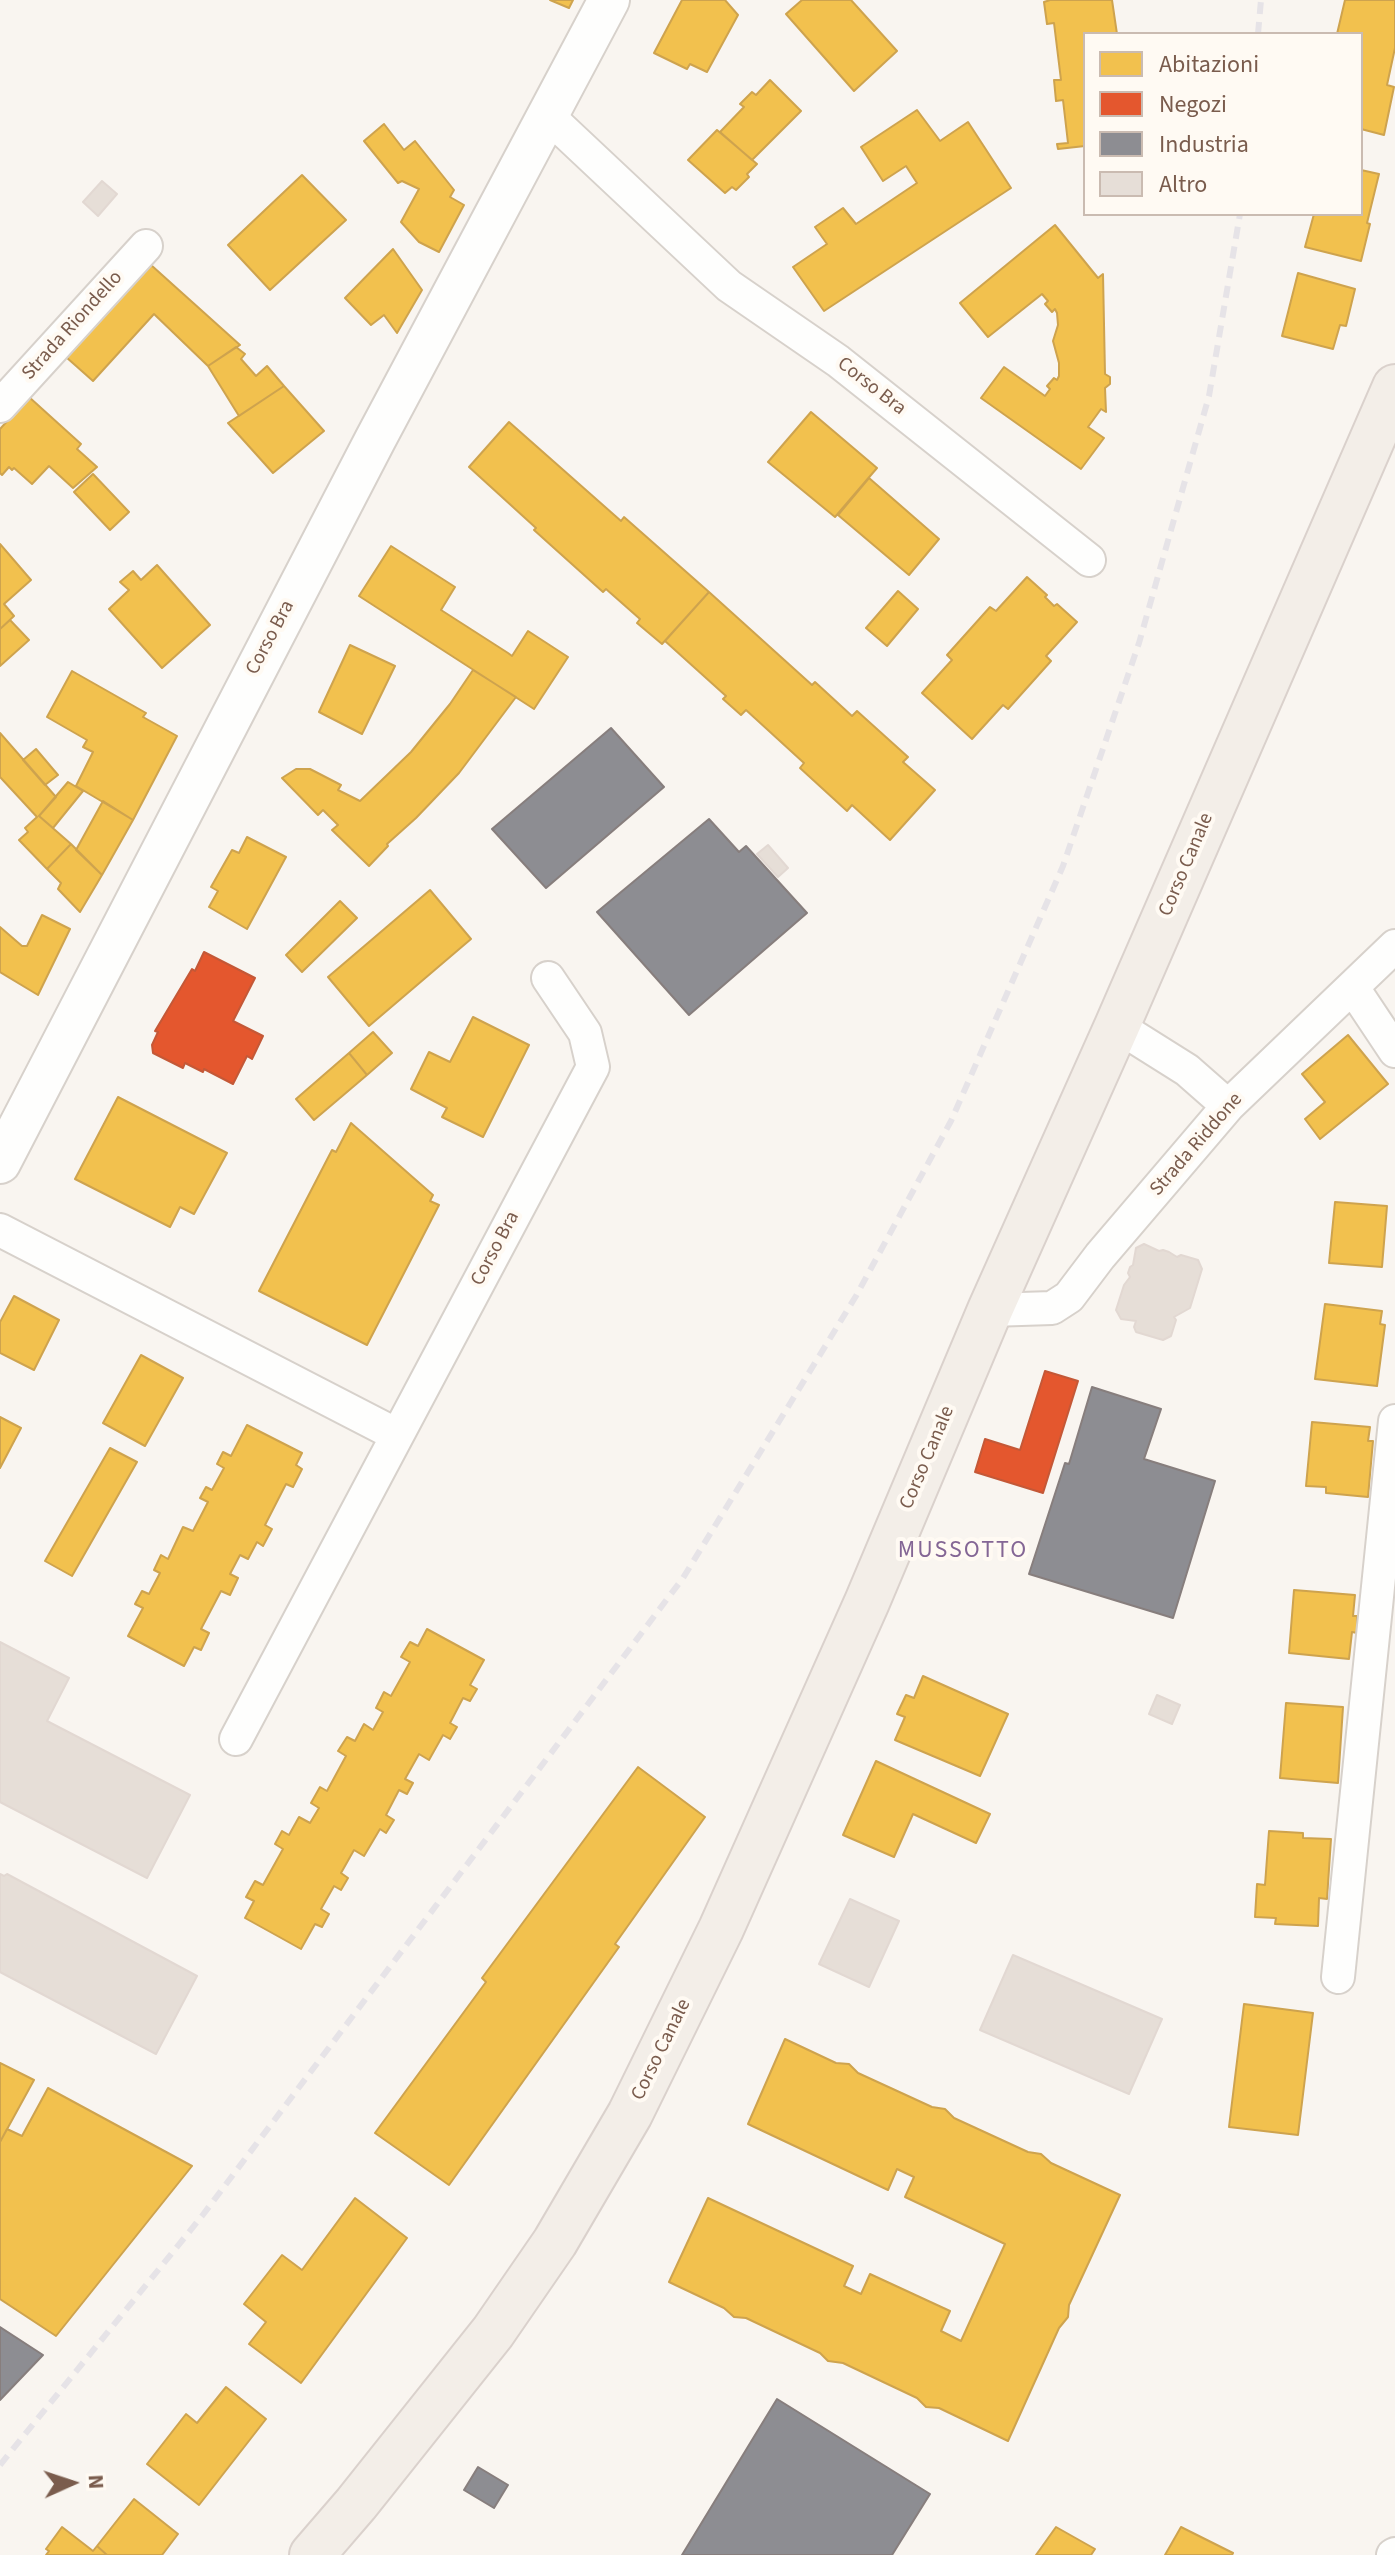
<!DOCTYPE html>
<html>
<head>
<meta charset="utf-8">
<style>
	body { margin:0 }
	#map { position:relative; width:1395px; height:2555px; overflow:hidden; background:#f9f5f0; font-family:"Source Sans 3",sans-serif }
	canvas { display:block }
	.legend { position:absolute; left:1083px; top:32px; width:280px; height:184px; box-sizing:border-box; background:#fffaf3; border:2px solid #cabbb1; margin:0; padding:10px 14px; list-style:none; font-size:24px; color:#7a5c4d }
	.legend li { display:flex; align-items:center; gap:16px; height:40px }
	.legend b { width:40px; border:2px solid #cabbb1 }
	.north { position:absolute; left:32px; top:2443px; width:80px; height:80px; -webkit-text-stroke:6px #fffaf3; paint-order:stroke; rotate:87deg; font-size:22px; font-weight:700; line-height:32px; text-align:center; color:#7a5c4d }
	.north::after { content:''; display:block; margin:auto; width:28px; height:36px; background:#7a5c4d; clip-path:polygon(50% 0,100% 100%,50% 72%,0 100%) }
</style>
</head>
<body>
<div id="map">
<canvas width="1395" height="2555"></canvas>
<ul class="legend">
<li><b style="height:22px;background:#f2c14e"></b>Abitazioni</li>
<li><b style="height:22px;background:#e4572e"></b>Negozi</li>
<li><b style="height:22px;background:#8d8d92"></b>Industria</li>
<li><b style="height:22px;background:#e6ded7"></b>Altro</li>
</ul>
<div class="north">N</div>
</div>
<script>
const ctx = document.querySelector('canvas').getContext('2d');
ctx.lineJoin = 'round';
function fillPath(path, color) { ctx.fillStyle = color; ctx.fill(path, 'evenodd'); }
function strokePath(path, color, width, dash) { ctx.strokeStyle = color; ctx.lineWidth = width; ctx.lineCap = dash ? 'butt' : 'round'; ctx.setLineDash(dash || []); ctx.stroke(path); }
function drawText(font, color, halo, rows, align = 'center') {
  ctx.font = font + ' "Source Sans 3",sans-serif'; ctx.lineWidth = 8; ctx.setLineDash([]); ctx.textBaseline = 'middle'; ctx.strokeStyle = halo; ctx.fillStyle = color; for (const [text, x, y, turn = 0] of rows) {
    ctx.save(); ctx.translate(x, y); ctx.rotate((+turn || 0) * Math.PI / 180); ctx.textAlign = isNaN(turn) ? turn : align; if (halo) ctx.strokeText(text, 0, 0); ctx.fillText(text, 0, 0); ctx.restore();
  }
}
const homes = new Path2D(`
	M550,0H573L569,8Z
	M682,0H725L738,15L707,72L690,64L687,69L654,53Z
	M802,0H851L897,51L854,91L786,14Z
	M1050,0H1112L1117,34H1085V146L1058,149L1057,144L1068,143L1063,100L1056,101L1054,80H1061L1054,23L1047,24L1044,2Z
	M1345,0H1395V48L1387,85L1394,87L1384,135L1361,129V34H1337Z
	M770,80L801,111L752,160L720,132L744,107L740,104L752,92L756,95Z
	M917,110L940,141L968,122L1011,188L824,311L793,267L827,244L815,227L843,208L856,224L917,183L906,166L883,181L861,147Z
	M384,124L404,150L415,141L454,190L450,197L464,205L439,252L419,242L401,222L419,189L402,181L398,183L364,141Z
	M717,130L757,164L747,174L749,177L736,190L732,187L725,193L688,160Z
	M1361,170L1379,174L1367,223L1370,224L1361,261L1305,247L1314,214H1361Z
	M302,175L346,220L270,290L228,245Z
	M1055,225L1098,278L1103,274L1105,374L1110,377V384L1105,388L1106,412L1101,409L1088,427L1104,438L1081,469L981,398L1004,367L1045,396L1050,389L1047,386L1054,378L1057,380L1059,376V363L1053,341L1058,325L1057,313L1055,309L1052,312L1045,304L1048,301L1042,294L988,337L960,303Z
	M393,249L422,290L397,333L384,315L371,325L345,298Z
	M151,265L240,345L208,366L154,314L93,381L66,357Z
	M1298,273L1355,289L1346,326L1340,325L1333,349L1282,336Z
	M236,347L245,354L241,359L256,376L267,366L284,386L239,416L208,366Z
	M284,386L324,431L273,473L228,423Z
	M29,397L81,444L77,449L97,467L73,488L49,466L32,484L14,468L12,470L9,467L2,475L0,473V429Z
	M811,412L877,468L835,517L768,462Z
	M509,422L621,521L624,517L709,592L662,644L637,623L640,619L606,589L603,592L554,548L534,530L536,528L469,467Z
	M93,474L129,512L110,530L74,492Z
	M869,478L939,539L909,575L838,515Z
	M0,544L31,580L4,604L14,616L0,629Z
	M391,546L455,587L441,610L508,653L512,656L528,631L568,657L534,709L359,596Z
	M157,565L210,625L162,668L109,609L129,590L120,582L133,571L141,580Z
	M1027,577L1047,595L1045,597L1054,606L1057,604L1077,622L1046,656L1051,661L1008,709L1003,705L972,739L922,693L952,660L947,655L990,607L996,611Z
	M898,591L918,609L887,646L866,628Z
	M709,592L812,685L815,682L852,716L857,711L908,757L903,762L935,790L890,840L852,805L847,811L800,768L804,763L746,710L741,715L723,699L726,696L665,641Z
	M10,620L29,640L0,666V629Z
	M350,645L395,666L362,734L319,712Z
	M473,670L516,697L459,773L416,818L387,844L388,846L369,866L332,830L338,825L323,810L318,815L282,778L296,769H310L341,785L338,790L360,801L411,752L450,704Z
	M72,671L146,713L143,717L177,736L133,820L76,786L93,752L83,747L87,740L47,717Z
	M0,733L56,797L39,816L71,844L47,869L19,840L28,832L25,828L37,817L0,777Z
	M36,749L58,775L45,785L23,760Z
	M68,782L83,791L53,828L39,816Z
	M103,801L133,820L102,875L76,850Z
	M247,837L286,857L247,929L209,907L218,891L211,887L232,850L239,853Z
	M71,844L102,875L80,912L58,889L61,883L47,869Z
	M430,890L471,939L369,1026L328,977Z
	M340,901L357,918L302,972L286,955Z
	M42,915L70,929L38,995L0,972V927L22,946H27Z
	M473,1017L529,1045L483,1137L442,1117L447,1108L411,1089L429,1052L450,1062Z
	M373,1032L392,1053L367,1075L349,1053Z
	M1348,1035L1388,1084L1320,1139L1305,1119L1325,1102L1302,1074Z
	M349,1053L367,1075L314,1120L296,1099Z
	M118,1097L227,1153L194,1214L180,1207L170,1227L75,1179Z
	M351,1123L433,1195L430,1201L439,1205L367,1345L259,1291L332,1150L336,1152Z
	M1335,1202L1387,1206L1382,1267L1329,1263Z
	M14,1296L59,1320L34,1370L0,1353V1322Z
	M1325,1304L1382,1311L1380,1324L1385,1325L1377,1386L1315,1379Z
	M141,1355L183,1378L145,1446L103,1423Z
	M0,1417L21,1428L0,1468Z
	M1312,1422L1370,1427L1368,1441H1373L1368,1497L1326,1493V1487L1306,1486Z
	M247,1425L302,1453L296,1465L302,1469L293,1487L286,1484L265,1525L272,1529L263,1546L257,1542L248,1559L240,1555L230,1574L238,1578L230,1595L221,1591L201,1629L209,1633L201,1650L194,1647L184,1666L128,1636L143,1608L135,1604L142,1591L149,1594L160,1573L154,1570L161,1555L168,1559L183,1527L193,1531L208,1502L200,1498L206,1487L212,1490L224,1468L217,1464L223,1452L231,1456Z
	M110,1448L137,1462L72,1576L45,1561Z
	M1294,1590L1355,1595L1353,1616H1357V1633L1352,1632L1349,1659L1289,1653Z
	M427,1629L484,1660L470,1685L477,1689L470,1701L463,1698L450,1723L457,1727L450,1739L443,1735L429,1760L419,1754L405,1779L413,1783L407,1794L399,1790L386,1815L394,1820L386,1833L380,1829L364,1856L354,1850L341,1873L348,1878L341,1890L334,1886L321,1909L329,1914L322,1927L315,1924L301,1949L245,1918L254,1901L246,1897L255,1881L263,1885L283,1849L275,1844L282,1831L289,1835L299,1817L310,1823L319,1808L311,1803L320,1787L327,1791L346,1756L338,1751L347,1737L355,1741L364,1724L373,1730L383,1712L376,1708L384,1692L391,1696L410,1662L401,1657L410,1642L418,1646Z
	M923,1676L1008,1714L980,1776L895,1740L905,1717L897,1714L906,1695L914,1698Z
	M1286,1703L1343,1707L1338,1783L1280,1778Z
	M876,1761L990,1814L976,1843L913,1814L894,1857L843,1835Z
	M638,1767L705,1817L615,1944L619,1947L449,2185L375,2133L486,1982L482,1978Z
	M1269,1831L1303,1833V1838L1331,1839L1327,1899L1319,1898L1318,1926L1275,1924L1276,1918L1255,1917L1257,1884L1265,1885Z
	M1244,2004L1313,2013L1298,2135L1229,2127Z
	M785,2039L836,2063L849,2064L858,2073L932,2107L945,2109L954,2118L1028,2152L1041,2154L1051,2163L1120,2195L1069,2305L1068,2317L1059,2328L1008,2441L939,2408L926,2407L917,2398L843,2363L828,2361L820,2353L746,2318L734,2317L724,2308L669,2282L708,2198L853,2266L844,2286L861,2294L870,2274L950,2311L941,2331L961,2341L1005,2244L905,2197L914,2177L897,2169L888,2190L748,2124Z
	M0,2063L34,2080L0,2142Z
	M48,2088L192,2166L56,2336L0,2299V2142L7,2129L22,2136Z
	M355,2198L407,2238L301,2383L249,2344L266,2322L244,2304L282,2255L302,2270Z
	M226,2387L266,2419L199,2505L147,2464L186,2414L197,2423Z
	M134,2499L178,2534L162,2555H107L97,2546Z
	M62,2527L93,2551L97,2546L107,2555H46L49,2551L46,2549Z
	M1056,2527L1095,2549L1091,2555H1036Z
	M1181,2527L1233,2553L1232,2555H1165Z`);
fillPath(homes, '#f2c14e');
strokePath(homes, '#cea34e', 2);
const shops = new Path2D(`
	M204,952L255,978L233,1021L263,1036L252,1059L247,1056L233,1084L204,1069L203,1072L185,1063L183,1068L153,1053L152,1045L158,1032L155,1031L192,969L195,971Z
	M1045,1371L1078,1381L1043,1493L975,1472L985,1439L1020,1450Z`);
fillPath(shops, '#e4572e');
strokePath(shops, '#c45837', 2);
const industry = new Path2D(`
	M611,728L664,787L546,888L492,829Z
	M709,819L739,852L746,846L807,913L689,1015L597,912Z
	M1092,1387L1161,1409L1144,1459L1215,1481L1173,1618L1029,1574L1065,1463L1069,1464Z
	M0,2327L43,2355L0,2400Z
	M777,2399L930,2494L892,2555H682Z
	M478,2467L508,2485L494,2508L464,2490Z`);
fillPath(industry, '#8d8d92');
strokePath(industry, '#877e7d', 2);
const building = new Path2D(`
	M102,181L117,194L98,216L83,202Z
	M768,845L788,868L778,877L757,854Z
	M1144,1244L1159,1251L1163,1250L1169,1252L1177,1257L1181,1255L1198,1260L1202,1269L1190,1308L1174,1317L1176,1320L1171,1336L1163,1340L1136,1332L1134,1327L1136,1321L1121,1319L1116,1310L1124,1285L1130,1277L1128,1273L1130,1267L1133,1265L1136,1248Z
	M0,1642L69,1678L47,1721L190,1795L147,1878L0,1802Z
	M1157,1695L1180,1705L1172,1724L1149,1714Z
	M0,1874L4,1876L7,1874L197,1976L156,2054L0,1972Z
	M850,1899L899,1921L869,1987L819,1964Z
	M1013,1955L1162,2019L1129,2094L980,2030Z`);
fillPath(building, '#e6ded7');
strokePath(building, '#e2d8d2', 2);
const minor = new Path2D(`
	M547,115L729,286L838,361L1089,560
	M0,406L146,246
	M1353,988L1395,1051
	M1117,1026L1187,1070L1228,1106
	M0,1230L397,1435
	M990,1310L1052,1308L1069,1297L1100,1256L1228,1106L1395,946
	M236,1739L593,1067L585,1033L548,978
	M1338,1977L1395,1421
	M1393,2555L1395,2554`);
const tertiary = new Path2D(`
	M0,1163L375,440L609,0`);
const primary = new Path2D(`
	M312,2555L356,2504L493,2332L555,2242L630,2114L721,1929L867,1602L990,1310L1117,1026L1395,387`);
strokePath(minor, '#d7d1cb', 36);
strokePath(tertiary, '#d7d1cb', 44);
strokePath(primary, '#dad1cc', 48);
strokePath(minor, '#fefefd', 32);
strokePath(tertiary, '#fefefd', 40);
strokePath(primary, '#f3eee8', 44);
strokePath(new Path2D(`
	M1258,34L1261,0
	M0,2465L202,2216L683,1578L856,1296L951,1121L1063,866L1139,643L1209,396L1240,214`), '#e6e3e7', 6, [12, 8]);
drawText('20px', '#7a5c4d', '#fffaf3', [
	["Strada Riondello",73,326,-48],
	["Corso Bra",871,387,38],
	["Corso Bra",271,638,-62],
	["Corso Canale",1187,865,-67],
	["Strada Riddone",1197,1145,-49],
	["Corso Bra",496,1249,-62],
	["Corso Canale",928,1458,-67],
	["Corso Canale",662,2050,-64]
]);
ctx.letterSpacing = '2px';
drawText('24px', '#846695', '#fffaf3', [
	["MUSSOTTO",963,1552]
]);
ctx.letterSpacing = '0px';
</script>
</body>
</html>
